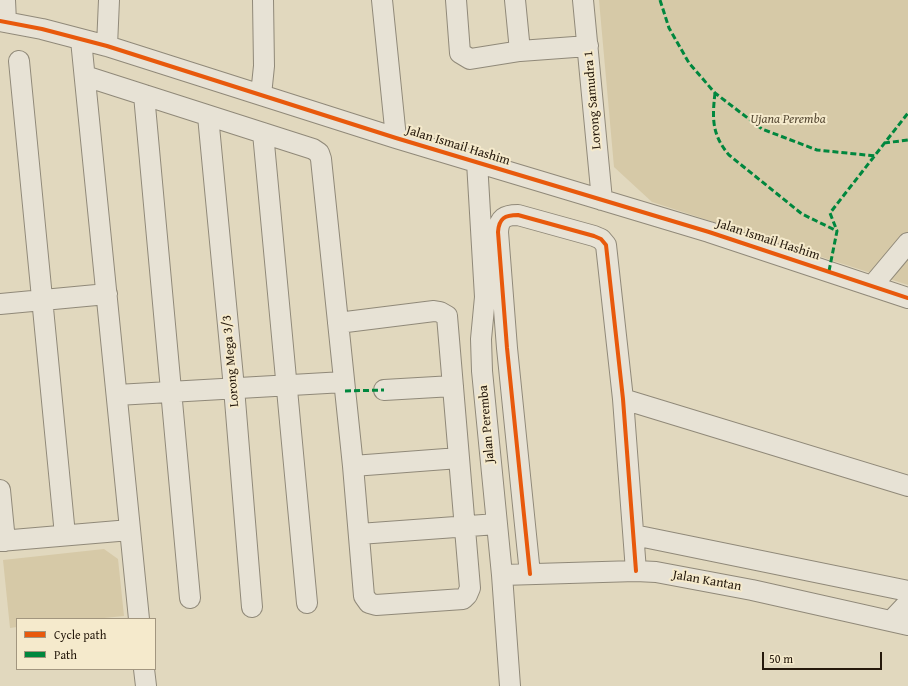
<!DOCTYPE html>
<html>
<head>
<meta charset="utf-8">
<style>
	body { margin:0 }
	#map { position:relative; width:908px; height:686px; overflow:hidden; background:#e1d8be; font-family:"Gentium Book Plus",serif }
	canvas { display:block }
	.legend { position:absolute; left:16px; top:618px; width:140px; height:52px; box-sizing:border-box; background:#f5eacc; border:1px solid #a2967f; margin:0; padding:5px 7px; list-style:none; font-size:12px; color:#25190c }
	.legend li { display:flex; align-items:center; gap:8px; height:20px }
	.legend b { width:20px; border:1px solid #a2967f }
	.scale { position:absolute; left:762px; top:652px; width:120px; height:18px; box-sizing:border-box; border:2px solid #25190c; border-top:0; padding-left:5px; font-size:12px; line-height:14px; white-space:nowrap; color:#25190c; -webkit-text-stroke:3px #f5eacc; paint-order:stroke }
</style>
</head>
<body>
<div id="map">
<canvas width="908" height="686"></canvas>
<ul class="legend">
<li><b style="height:5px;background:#e8590c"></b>Cycle path</li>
<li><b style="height:5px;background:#00873e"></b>Path</li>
</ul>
<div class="scale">50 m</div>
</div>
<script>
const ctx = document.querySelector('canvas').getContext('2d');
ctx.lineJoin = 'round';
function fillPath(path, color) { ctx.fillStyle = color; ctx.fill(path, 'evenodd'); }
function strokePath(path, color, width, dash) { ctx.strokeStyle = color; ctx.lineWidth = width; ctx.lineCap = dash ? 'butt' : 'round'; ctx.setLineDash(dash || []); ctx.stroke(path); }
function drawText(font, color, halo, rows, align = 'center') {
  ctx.font = font + ' "Gentium Book Plus",serif'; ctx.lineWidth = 4; ctx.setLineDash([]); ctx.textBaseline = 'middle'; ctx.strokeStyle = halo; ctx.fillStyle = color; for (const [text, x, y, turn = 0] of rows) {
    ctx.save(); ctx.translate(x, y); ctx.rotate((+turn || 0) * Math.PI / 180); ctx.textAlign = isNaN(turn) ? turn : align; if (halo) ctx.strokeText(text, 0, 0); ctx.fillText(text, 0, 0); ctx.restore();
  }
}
fillPath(new Path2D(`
	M599,0H908V285L652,202L614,167Z
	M104,549L118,559L124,616L94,619H17V627L10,628L3,560Z`), '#d6c9a7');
const minor = new Path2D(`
	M5,0L6,22
	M382,0L396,138
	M456,0L460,53L470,59L520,51L588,46
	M515,0L520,51
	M583,0L602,200
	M0,21L42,29L107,46L396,138L709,232L908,298
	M81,40L139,619
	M107,46L109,0
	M19,61L65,535
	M85,76L313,149L319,153L321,159L353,466L364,596L369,603L376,605L463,599L467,595L470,588L447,316L440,312L434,311L338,323
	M144,95L190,598
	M261,95L264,66L263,0
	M208,116L234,388L252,607
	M263,133L307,603
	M477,162L485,297L481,339L482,371L502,575L510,686
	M872,286L908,243
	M0,304L107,294
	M384,390L453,386
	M117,395L344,382
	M623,399L908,486
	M353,466L459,458
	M0,490L5,541
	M359,534L497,524
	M634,535L908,591
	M0,541L130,530
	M530,574L507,348L498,232C499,218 505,215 518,215L594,236L601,239L606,245L623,399L636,571
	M502,575L636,571L656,572L752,590L908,625
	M891,621L908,603
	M144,669L146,686`);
strokePath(minor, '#908979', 22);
strokePath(minor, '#e7e2d5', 20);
strokePath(new Path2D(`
	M660,0L669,28L689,63L715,93L762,129L817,150L876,156
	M715,93C712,119 712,135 729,155L802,214L837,231
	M884,143L908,140
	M829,271L837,231L830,213L908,113
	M345,391L384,390`), '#00873e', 3, [6, 3]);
strokePath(new Path2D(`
	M0,21L42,29L107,46L396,138L709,232L908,298
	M530,574L507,348L498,232C499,218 505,215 518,215L594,236L601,239L606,245L623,399L636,571`), '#e8590c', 4);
drawText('13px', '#25190c', '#f5eacc', [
	["Lorong Samudra 1",593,100,-95],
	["Jalan Ismail Hashim",458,146,17],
	["Jalan Ismail Hashim",768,240,18],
	["Lorong Mega 3/3",231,361,-95],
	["Jalan Peremba",487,424,-95],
	["Jalan Kantan",707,581,10]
]);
drawText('italic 13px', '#574a35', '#f5eacc', [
	["Ujana Peremba",788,120]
]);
</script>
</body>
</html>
